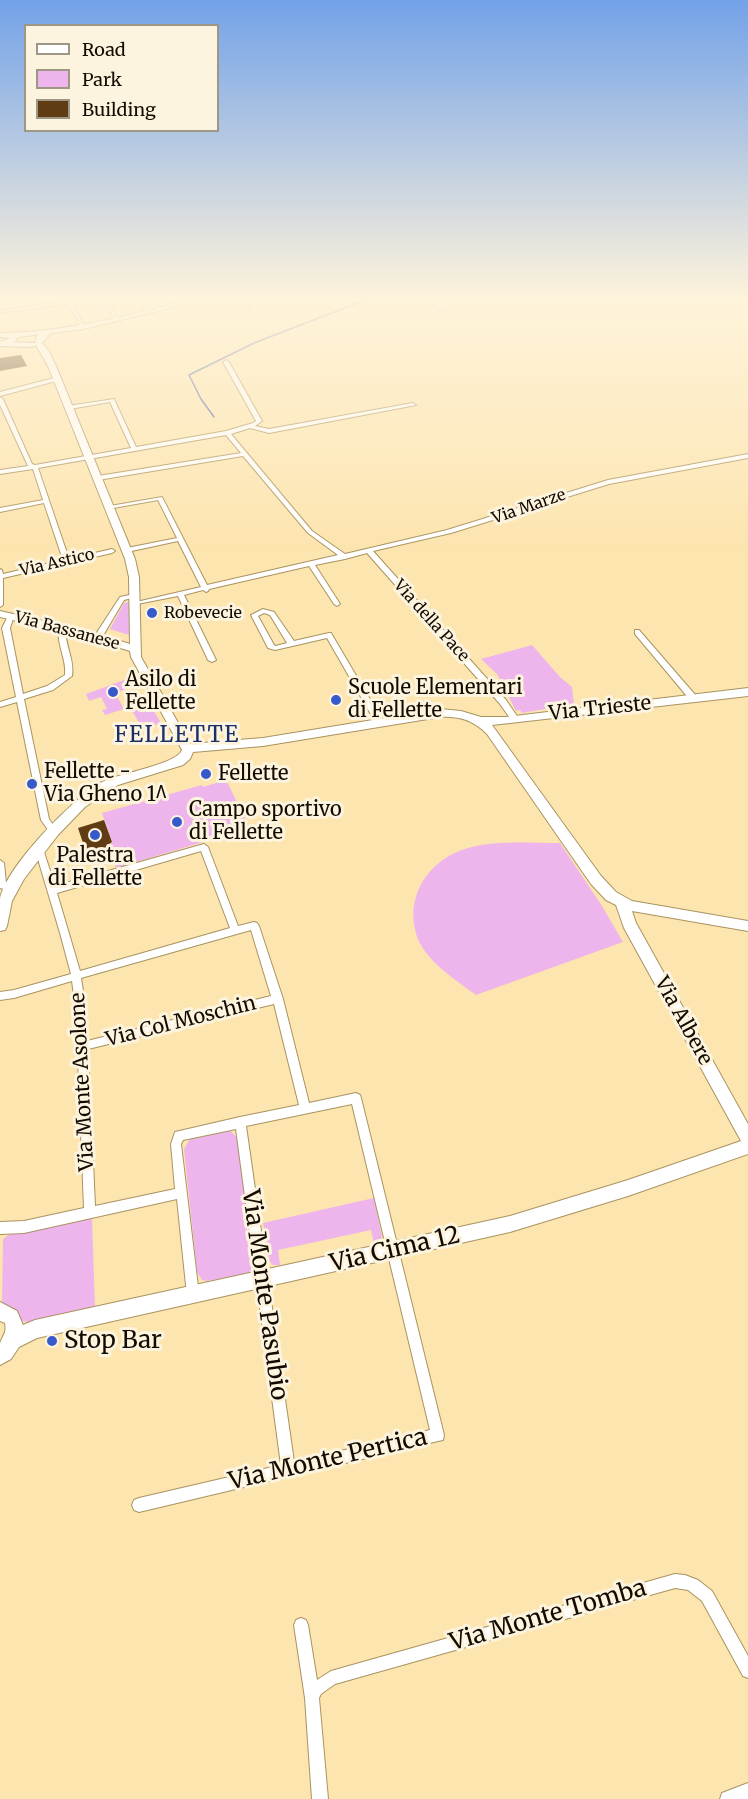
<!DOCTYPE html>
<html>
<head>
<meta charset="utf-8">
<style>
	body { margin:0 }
	#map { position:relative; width:748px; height:1799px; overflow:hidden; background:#fde5af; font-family:Merriweather,serif }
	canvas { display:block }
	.legend { position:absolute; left:24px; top:24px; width:195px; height:108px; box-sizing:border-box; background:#fdf4df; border:2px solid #9f9786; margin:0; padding:8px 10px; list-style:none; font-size:18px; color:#130b00 }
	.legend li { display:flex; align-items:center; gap:12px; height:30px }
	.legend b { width:30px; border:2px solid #9f9786 }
</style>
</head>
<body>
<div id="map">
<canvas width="748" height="1799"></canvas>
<ul class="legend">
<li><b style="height:8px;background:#fff"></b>Road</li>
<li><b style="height:16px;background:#eeb5ed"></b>Park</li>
<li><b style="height:16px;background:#5f3c13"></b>Building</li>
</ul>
</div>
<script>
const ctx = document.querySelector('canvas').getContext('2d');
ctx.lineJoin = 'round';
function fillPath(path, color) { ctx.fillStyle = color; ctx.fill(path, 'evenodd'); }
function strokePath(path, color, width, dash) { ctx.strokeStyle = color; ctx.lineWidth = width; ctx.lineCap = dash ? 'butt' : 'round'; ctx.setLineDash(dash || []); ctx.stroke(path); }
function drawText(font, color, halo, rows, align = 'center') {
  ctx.font = font + ' Merriweather,serif'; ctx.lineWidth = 6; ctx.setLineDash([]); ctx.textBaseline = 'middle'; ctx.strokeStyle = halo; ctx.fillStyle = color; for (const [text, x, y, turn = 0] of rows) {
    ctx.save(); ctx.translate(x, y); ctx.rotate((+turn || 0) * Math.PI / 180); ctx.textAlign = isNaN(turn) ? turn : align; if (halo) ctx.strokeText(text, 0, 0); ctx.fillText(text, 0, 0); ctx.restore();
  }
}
fillPath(new Path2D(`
	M128,602L129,603V635L110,629L124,603Z
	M532,645L560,677L572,687L574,704L522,713L520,710L516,711L497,674L481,659Z
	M127,679L134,683L130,684L132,687L115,693L124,709L105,715L102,710L107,709L101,697L89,701L86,694Z
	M150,705L161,723L143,729L132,711Z
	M226,780L250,828L116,868L109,844L112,842L102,813L202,785L203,787Z
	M560,843L602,906L623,942L476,995C457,981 432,965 421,945C400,904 425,860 468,848C496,840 530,843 560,843Z
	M230,1130L237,1138L255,1266L249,1273L207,1281L202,1280L197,1272L184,1149L191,1137Z
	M374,1198L382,1237L380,1242L374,1244L371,1230L278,1250L280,1265H273L270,1262L263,1223Z
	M92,1217L95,1309L30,1323L20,1320L14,1311L2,1302L3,1239L11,1233Z`), '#eeb5ed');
strokePath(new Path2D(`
	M214,417L201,399L189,375L254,343L368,299`), '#4b61a2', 1.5);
fillPath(new Path2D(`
	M21,355L27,366L0,371V358Z
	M104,820L112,842L109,844L110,848L87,855L78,828Z`), '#5f3c13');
const street = new Path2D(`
	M66,299H70L72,302L85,328L81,327L68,304L0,313V311L67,301Z
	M103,299H107L119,320H115Z
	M138,299H142L150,313H146Z
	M162,299H166L175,306L171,307Z
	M238,299H242L250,306V308H246Z
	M428,299H432L445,310L441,311Z
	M226,360L229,362L262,421L255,426L269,429L413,403L416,405L269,433L250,428L231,434L312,531L345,554L447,530L608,480L748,454V458L609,484L451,533L373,551L506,700L519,719L515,722L512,721L500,704L367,553L345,559L315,565L340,604L337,606L334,604L309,566L209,589L208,591L206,592L203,590L184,595L216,660L212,662L208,660L178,596L132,605V603L201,587L178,541L127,552L124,550L127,548L177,538L158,500L108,509L107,508L110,506L162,497L207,585L338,555L308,533L243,456L98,480L95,478L98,476L241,453L226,435L38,468L69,559L112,549L115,551L112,553L3,578V605L0,607V569L2,570L3,574L63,560L44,503L0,512V508L43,500L33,469L0,474V470L28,466L0,405V397L3,399L32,464L35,465L131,448L110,402L70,409L67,407L68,406L114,399L136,447L226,431L253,423L256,421L223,362Z
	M58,377L61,379L60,380L0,396V392Z
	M134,594L136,595V597L124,600L101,639H95L94,637L120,597Z
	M263,609L274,612L294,641L329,633H331L384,723L383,725H377L327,638L275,650L268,648L251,615ZM264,613L270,615L287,643L276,646L274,645L258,616Z
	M11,614L14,616L10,628L23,694L47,686L65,675C67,658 55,643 60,626H64L66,628C64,645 75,659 72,676L53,690L24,699L49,819L58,832L54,835L51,834L41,820L17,702L0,707V702L16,697L2,628L8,616Z
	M635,630H639L697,697V701H691L635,634Z
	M204,844L208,847L238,926L254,922L257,923L259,926L283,999L309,1103L356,1093L360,1095L361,1098L444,1435L443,1440L438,1441L139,1512L134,1510L132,1505L134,1500L139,1498L281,1465L236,1129L183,1140L181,1144L199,1295L197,1299L193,1301L189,1299L187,1295L177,1199L24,1233L0,1234V1222L24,1221L84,1208L76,1010L72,981L14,998L0,1000V992L14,990L71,974L60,933L35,849L36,847H42L43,849L55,886ZM201,851L230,928L80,971L57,893ZM251,930L271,996L87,1041L86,1010L81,978ZM274,1004L299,1105L240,1117L175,1132L171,1144L175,1189L95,1206L88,1049ZM352,1104L430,1430L294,1462L246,1126Z
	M0,860L4,863L6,883L14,886L15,888L14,890L11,891L0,888Z
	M675,1574L685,1575L698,1580L712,1591L748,1656V1678L743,1676L702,1601L688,1590L675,1588L335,1684L321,1694L319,1698L328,1799H312L305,1698L294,1625L296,1620L301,1618L306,1620L308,1625L317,1680L331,1671Z
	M748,1783V1799H720L722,1793Z`);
const secondary = new Path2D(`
	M45,330L52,332L42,343L49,351L56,366L135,559L139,577L141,657L190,744L263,738L440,709L461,711L481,717H506L748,688V696L492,725L601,876L616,892L632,901L748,921V931L632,911L636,923L748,1124V1154L628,1196L510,1232L37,1338L19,1347L11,1359L0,1365C0,1359 0,1349 0,1343C3,1335 7,1333 5,1323L0,1321V1302L17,1311L23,1325L35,1320L510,1216L628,1180L741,1141L624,928L616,905L606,900L591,884L487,734C473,720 459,716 440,717L263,746L193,752L190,759L183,765L118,785L85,807L58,835L24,879L12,901L7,926L5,930L0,931C0,921 0,909 0,899C5,868 74,797 102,782C119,773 176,765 182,750L131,657L130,651L85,637L0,617V611L92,632L130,644L129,577L125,559L48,366L36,345L32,347L0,346V342L35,343L37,336Z`);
const primary = new Path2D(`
	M197,299H209L83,329L18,337L13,344L0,346V342L10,338L0,337V333C67,333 132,313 197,299Z`);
strokePath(street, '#a99360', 2);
strokePath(secondary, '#a99360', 2);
strokePath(primary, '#a99360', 2);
fillPath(street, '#fff');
fillPath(secondary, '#fff');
fillPath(primary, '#fff');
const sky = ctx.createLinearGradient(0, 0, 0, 550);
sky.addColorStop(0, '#73a2e8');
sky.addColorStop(0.54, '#fef3db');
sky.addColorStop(1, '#fef3db00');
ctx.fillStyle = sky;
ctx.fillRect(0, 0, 748, 550);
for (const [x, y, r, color] of [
	[152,613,6,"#375acb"],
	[113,692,6,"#375acb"],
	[336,700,6,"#375acb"],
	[206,774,6,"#375acb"],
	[32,784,6,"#375acb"],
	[177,822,6,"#375acb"],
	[95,835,6,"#375acb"],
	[52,1341,6,"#375acb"]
]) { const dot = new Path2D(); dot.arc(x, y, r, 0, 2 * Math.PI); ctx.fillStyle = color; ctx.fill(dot); strokePath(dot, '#fdf4df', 2); }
drawText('16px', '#130b00', '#fdf4df', [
	["Via Marze",529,507,-19],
	["Via Astico",57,563,-13],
	["Via della Pace",431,621,48],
	["Via Bassanese",67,631,15]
]);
drawText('16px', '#130b00', '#fdf4df', [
	["Robevecie",164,613]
], 'left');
drawText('20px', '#130b00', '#fdf4df', [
	["Asilo di",125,680],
	["Fellette",125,703],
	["Scuole Elementari",348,688],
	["di Fellette",348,711],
	["Fellette -",44,772],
	["Via Gheno 1^",44,795],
	["Fellette",218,774],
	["Campo sportivo",189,810],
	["di Fellette",189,833],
	["Palestra",95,856,"center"],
	["di Fellette",95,879,"center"]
], 'left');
drawText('20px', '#130b00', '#fdf4df', [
	["Via Trieste",600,709,-6],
	["Via Albere",683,1021,61],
	["Via Col Moschin",181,1022,-14],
	["Via Monte Asolone",83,1082,-93]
]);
ctx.letterSpacing = '1.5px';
drawText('22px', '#1c2e66', '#fdf4df', [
	["FELLETTE",177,736]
]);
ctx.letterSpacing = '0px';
drawText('24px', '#130b00', '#fdf4df', [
	["Via Cima 12",395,1250,-13],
	["Via Monte Pasubio",264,1295,82],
	["Via Monte Pertica",328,1460,-13],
	["Via Monte Tomba",548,1616,-16]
]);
drawText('24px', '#130b00', '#fdf4df', [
	["Stop Bar",64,1341]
], 'left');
</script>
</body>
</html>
